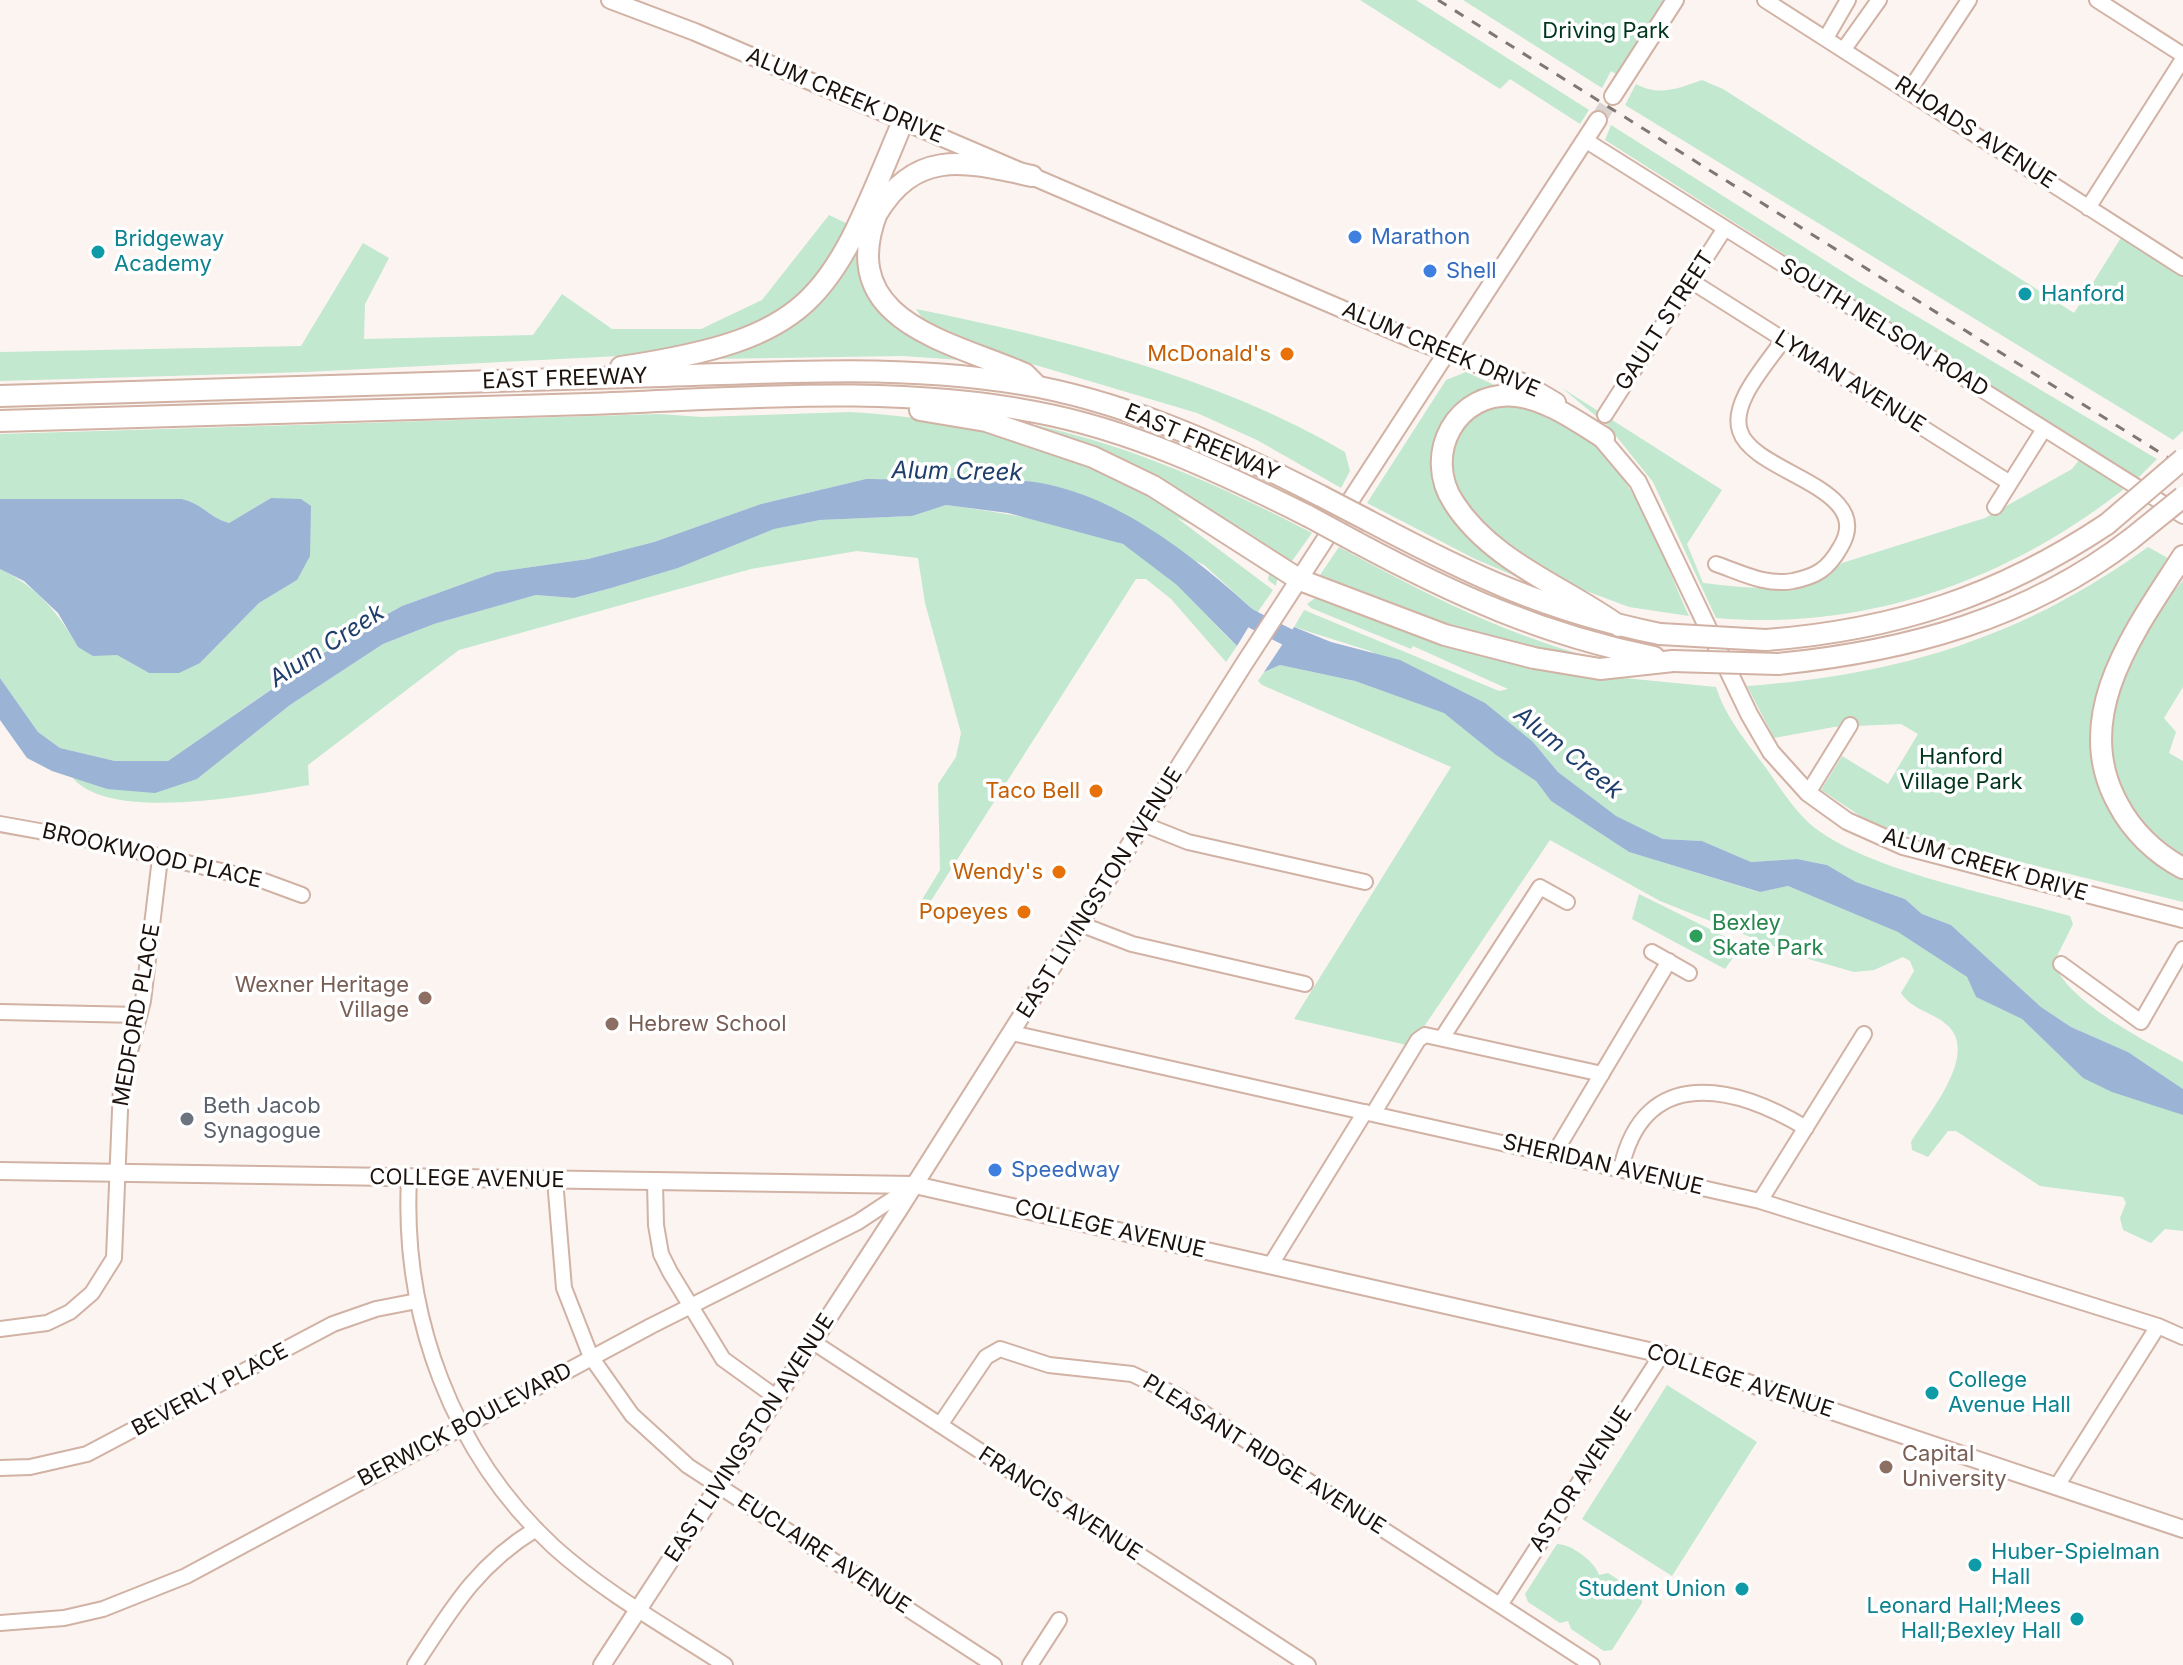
<!DOCTYPE html>
<html>
<head>
<meta charset="utf-8">
<style>
	body { margin:0 }
	canvas { display:block; background:#fbf4f1 }
</style>
</head>
<body>
<canvas width="2183" height="1665"></canvas>
<script>
const ctx = document.querySelector('canvas').getContext('2d');
ctx.lineJoin = 'round';
function fillPath(path, color) { ctx.fillStyle = color; ctx.fill(path, 'evenodd'); }
function strokePath(path, color, width, dash) { ctx.strokeStyle = color; ctx.lineWidth = width; ctx.lineCap = dash ? 'butt' : 'round'; ctx.setLineDash(dash || []); ctx.stroke(path); }
function drawText(font, color, halo, rows, align = 'center') {
  ctx.font = font + ' Inter,sans-serif'; ctx.lineWidth = 7; ctx.setLineDash([]); ctx.textBaseline = 'middle'; ctx.strokeStyle = halo; ctx.fillStyle = color; for (const [text, x, y, turn = 0] of rows) {
    ctx.save(); ctx.translate(x, y); ctx.rotate((+turn || 0) * Math.PI / 180); ctx.textAlign = isNaN(turn) ? turn : align; if (halo) ctx.strokeText(text, 0, 0); ctx.fillText(text, 0, 0); ctx.restore();
  }
}
fillPath(new Path2D(`
	M1360,0H1416L1589,110L1580,124L1510,79L1500,89Z
	M1463,0H1665L1618,75L1611,71L1602,88Z
	M1702,80L1723,89L2074,313L2124,233L2183,271V431L2173,440L1625,105L1636,84C1660,97 1679,88 1702,80Z
	M1611,125L1859,282L2157,459L2137,479L1605,140Z
	M829,215L852,226L826,278L754,330L658,354L306,372L0,381V352L301,346L363,243L389,258L365,304L364,339L533,335L562,294L612,329H701L762,300Z
	M863,231L870,283L974,361L903,356L710,359L817,304L844,270Z
	M916,309C1059,338 1219,377 1345,452L1350,471L1341,488L1257,440L1197,413L1022,361L927,325Z
	M1466,372L1501,388L1474,398L1439,483L1536,585L1475,559L1367,503L1446,380Z
	M1562,388L1722,490L1687,544L1703,583C1750,588 1805,597 1842,563L1985,518L2072,469L2079,460L2124,489C2007,581 1865,631 1716,618L1653,482L1608,426Z
	M1534,403C1551,414 1570,425 1586,438C1639,480 1662,557 1689,616L1629,607L1573,586L1523,559L1468,512L1448,470L1457,431L1486,404Z
	M850,412C951,418 1048,438 1138,486C1186,512 1232,546 1278,575L1276,586L1268,580L1269,574C1239,556 1211,531 1177,518L1273,590L1257,613L1204,565L1027,481L866,479L761,504L654,542L588,559L496,572L402,606L352,633L168,761H115L60,748L38,732L0,678V569C37,587 58,612 78,647L117,655L149,673L200,663L259,603L297,580L271,498L229,523C208,517 205,505 182,499H0V434L659,414L702,417Z
	M1035,425C1134,447 1222,486 1312,533L1292,561H1287L1035,428Z
	M946,505C998,512 1073,523 1122,544C1163,561 1205,616 1237,646L1226,662L1171,599L1146,579H1136L927,907L920,903L940,870L938,784L956,757L961,733L925,603L918,558L857,551L751,569L459,650L308,765L309,785C257,794 109,824 72,777L107,789L197,779L290,705L383,644L434,624L536,595L574,598L611,588L678,568L773,529L820,520L912,516Z
	M1339,547C1426,594 1510,638 1607,661L1476,639L1326,582L1320,575Z
	M2148,547L2173,561L2113,666L2101,781L2183,873V902L1895,831L1865,819L1821,790L1842,756L1888,784L1918,734L1901,724L1834,727L1774,738L1747,686C1900,675 2023,637 2148,547Z
	M2183,580V687L2164,718L2176,732L2169,753L2183,761V860C2172,852 2158,844 2148,834C2082,768 2115,675 2159,608C2166,598 2176,590 2183,580Z
	M1318,596L1604,676L1716,687C1725,716 1745,740 1763,764C1781,788 1797,817 1822,833C1880,873 1999,896 2070,916L2073,924L2054,962C2065,1001 2148,1042 2183,1062V1089L2128,1052L2071,1027L2041,1007L1951,925L1922,914L1905,899L1856,882L1827,865L1797,859L1751,862L1702,841L1663,839L1616,817L1558,772L1533,742L1370,651L1294,627L1304,610L1499,691L1508,689L1413,646L1411,649L1311,608L1307,604Z
	M1280,665L1355,681L1445,713L1496,755L1536,781L1551,801L1629,852L1759,892L1788,886L1899,932L1967,977L1976,997L2022,1019L2083,1078L2183,1115V1231L2165,1229L2151,1243L2123,1230L2120,1218L2126,1203L2123,1197L2040,1186L1956,1131H1948L1928,1157L1912,1150L1911,1142C1928,1114 1980,1054 1947,1025C1933,1012 1912,1010 1901,993L1914,971L1910,961L1903,957L1874,970L1854,972L1798,956L1660,901L1550,840L1411,1046L1294,1019L1451,767L1262,685L1258,681L1264,672Z
	M1639,894L1742,945L1725,969L1632,919Z
	M1667,1385L1757,1442L1672,1576L1582,1519Z
	M1557,1544C1572,1544 1595,1562 1599,1575L1608,1573L1642,1595V1603L1612,1650L1604,1651L1571,1629L1568,1621L1560,1623L1528,1602L1525,1594Z`), '#c2e8d0');
fillPath(new Path2D(`
	M866,479C918,480 974,475 1026,481C1113,490 1195,557 1257,613L1237,646L1177,585L1123,544L1008,513L946,505L912,516L820,520L774,529L678,568L611,588L574,598L536,595L434,624L383,644L290,705L197,779L155,793L107,789L52,771L27,758L0,720V678L38,732L60,748L115,761H168L353,633L402,606L496,572L588,559L654,542L761,504Z
	M271,498L301,499L311,506L310,556L297,580L259,603L200,663L179,673H149L117,655L93,656L78,647L58,613L24,581L0,569V499H182C205,505 208,517 229,523Z
	M1294,627L1331,642L1400,660L1485,703L1533,742L1558,772L1616,816L1663,839L1702,841L1751,862L1797,859L1827,865L1856,882L1905,899L1922,914L1951,925L2041,1007L2071,1027L2128,1052L2183,1089V1115L2112,1092L2083,1078L2022,1019L1976,997L1967,977L1898,932L1788,886L1760,892L1629,852L1551,801L1536,781L1496,755L1444,713L1355,681L1280,665L1264,672Z`), '#9bb3d5');
strokePath(new Path2D(`
	M1234,610L1307,647`), '#9bb3d5', 18);
strokePath(new Path2D(`
	M1598,120L1613,96`), '#dad2cf', 16, [16, 8]);
const minor = new Path2D(`
	M1765,0L2183,268
	M2097,0L2183,55
	M1826,38L1848,0
	M1844,49L1879,0
	M1909,91L1969,0
	M1585,140L2183,516
	M2088,208L2183,59
	M1691,281L2010,483
	M1605,415L1725,228
	M1995,507L2044,429
	M1716,564C1742,573 1766,586 1793,581C1817,576 1828,569 1840,548C1878,487 1753,474 1740,431C1730,402 1768,363 1783,340
	M1808,793L1850,725
	M0,824L89,840L264,881L302,895
	M1143,824L1188,842L1365,882
	M1080,924L1132,944L1305,984
	M1652,952L1689,973
	M2061,964L2141,1022L2183,949
	M0,1012L139,1015
	M1012,1033L1760,1201L2158,1326L2183,1337
	M1442,1038L1540,887L1567,902
	M1373,1114L1418,1040L1425,1035L1602,1074
	M1554,1154L1669,961
	M1621,1169C1644,1063 1736,1086 1806,1128
	M409,1179C402,1316 452,1453 554,1547C605,1593 668,1628 725,1665
	M555,1180L564,1288L591,1357L632,1415L688,1466L994,1665
	M655,1182L656,1225L661,1254L670,1272L723,1359L777,1398
	M1760,1201L1864,1034
	M1270,1266L1365,1112
	M0,1329L47,1323L70,1312L92,1293L114,1258L121,1086L143,1001L160,858
	M813,1342L1308,1665
	M940,1425L986,1357L1000,1349L1049,1365L1132,1374L1176,1395L1592,1665
	M0,1468L30,1467L87,1454L333,1324L376,1309L417,1301
	M2057,1486L2158,1326
	M1500,1605L1662,1354
	M0,1623L64,1618L103,1609L186,1576L651,1326L858,1222L911,1187
	M415,1665C452,1608 477,1565 536,1529
	M1030,1665L1059,1620`);
const major = new Path2D(`
	M610,0L695,32L1412,339L1525,383L1557,402
	M1613,96L1675,0
	M1595,431L1638,482L1749,714L1771,752L1808,793L1847,821L1903,846L2183,919
	M0,1171L915,1185L1662,1354L2183,1529
	M602,1665L898,1211L1244,664L1598,120`);
const highway = new Path2D(`
	M878,210C833,322 950,341 1025,374L1035,384
	M876,215C916,147 967,162 1032,176
	M621,367C820,337 830,297 903,121
	M0,396C209,390 419,383 628,377C765,374 903,361 1039,387C1139,407 1231,450 1321,496
	M920,410L986,421L1093,457L1153,486L1300,580L1445,635L1534,658L1600,669L1673,661
	M0,421C196,415 392,410 588,404C735,399 889,384 1035,412C1132,430 1220,472 1308,516
	M1604,438C1578,422 1548,400 1517,396C1456,389 1422,455 1454,503C1492,562 1565,587 1619,626
	M1369,521C1471,575 1546,611 1660,634
	M1356,542C1455,595 1543,635 1654,657
	M2183,556C2136,629 2069,716 2118,804C2132,831 2156,854 2183,868
	M1766,640C1895,630 1999,596 2107,524
	M1778,664C1907,651 2027,619 2131,539`);
strokePath(minor, '#d1b2a4', 18);
strokePath(major, '#d1b2a4', 20);
strokePath(highway, '#d1b2a4', 24);
strokePath(minor, '#fff', 14);
strokePath(major, '#fff', 16);
strokePath(highway, '#fff', 20);
strokePath(new Path2D(`
	M1438,0L2183,467`), '#807773', 3, [10, 10]);
const highwayBridge = new Path2D(`
	M1321,496L1369,521
	M1308,516L1356,542
	M2107,524L2183,459
	M2131,539L2183,497
	M1660,634L1766,640
	M1673,661L1778,664`);
strokePath(highwayBridge, '#d1b2a4', 24, []);
strokePath(highwayBridge, '#fff', 20);
for (const [x, y, r, color] of [
	[1355,237,8,"#3f7fe0"],
	[98,252,8,"#0f9aa8"],
	[1430,271,8,"#3f7fe0"],
	[2025,294,8,"#0f9aa8"],
	[1287,354,8,"#e8710a"],
	[1096,791,8,"#e8710a"],
	[1059,872,8,"#e8710a"],
	[1024,912,8,"#e8710a"],
	[1696,936,8,"#2e9e5b"],
	[425,998,8,"#8d6e63"],
	[612,1024,8,"#8d6e63"],
	[187,1119,8,"#6b7280"],
	[995,1170,8,"#3f7fe0"],
	[1932,1393,8,"#0f9aa8"],
	[1886,1467,8,"#8d6e63"],
	[1975,1565,8,"#0f9aa8"],
	[1742,1589,8,"#0f9aa8"],
	[2077,1619,8,"#0f9aa8"]
]) { const dot = new Path2D(); dot.arc(x, y, r, 0, 2 * Math.PI); ctx.fillStyle = color; ctx.fill(dot); strokePath(dot, '#fff', 3); }
drawText('22px', '#00361e', '#fff', [
	["Driving Park",1606,31],
	["Hanford",1961,757],
	["Village Park",1961,782]
]);
drawText('22px', '#1c120d', '#fff', [
	["ALUM CREEK DRIVE",845,96,23],
	["RHOADS AVENUE",1975,133,33],
	["GAULT STREET",1665,321,-57],
	["SOUTH NELSON ROAD",1884,328,32],
	["ALUM CREEK DRIVE",1441,350,23],
	["EAST FREEWAY",565,379,-2],
	["LYMAN AVENUE",1850,382,32],
	["EAST FREEWAY",1202,443,23],
	["BROOKWOOD PLACE",152,856,13],
	["ALUM CREEK DRIVE",1985,865,16],
	["EAST LIVINGSTON AVENUE",1100,893,-58],
	["MEDFORD PLACE",137,1015,-80],
	["SHERIDAN AVENUE",1603,1165,13],
	["COLLEGE AVENUE",467,1179,1],
	["COLLEGE AVENUE",1110,1229,13],
	["COLLEGE AVENUE",1740,1381,18],
	["BEVERLY PLACE",210,1390,-28],
	["BERWICK BOULEVARD",465,1425,-28],
	["EAST LIVINGSTON AVENUE",750,1438,-57],
	["PLEASANT RIDGE AVENUE",1264,1455,32],
	["ASTOR AVENUE",1581,1479,-57],
	["FRANCIS AVENUE",1060,1504,33],
	["EUCLAIRE AVENUE",824,1554,33]
]);
drawText('22px', '#366cbe', '#fff', [
	["Marathon",1371,237],
	["Shell",1446,271],
	["Speedway",1011,1170]
], 'left');
drawText('22px', '#0d838f', '#fff', [
	["Bridgeway",114,239],
	["Academy",114,264],
	["Hanford",2041,294],
	["College",1948,1380],
	["Avenue Hall",1948,1405],
	["Huber-Spielman",1991,1552],
	["Hall",1991,1577],
	["Student Union",1726,1589,"right"],
	["Leonard Hall;Mees",2061,1606,"right"],
	["Hall;Bexley Hall",2061,1631,"right"]
], 'left');
drawText('22px', '#c56008', '#fff', [
	["McDonald's",1271,354],
	["Taco Bell",1080,791],
	["Wendy's",1043,872],
	["Popeyes",1008,912]
], 'right');
drawText('22px', '#27864d', '#fff', [
	["Bexley",1712,923],
	["Skate Park",1712,948]
], 'left');
drawText('22px', '#785e54', '#fff', [
	["Wexner Heritage",409,985,"right"],
	["Village",409,1010,"right"],
	["Hebrew School",628,1024],
	["Capital",1902,1454],
	["University",1902,1479]
], 'left');
drawText('22px', '#5b616d', '#fff', [
	["Beth Jacob",203,1106],
	["Synagogue",203,1131]
], 'left');
drawText('italic 24px', '#1f3e6b', '#fff', [
	["Alum Creek",957,472,1],
	["Alum Creek",327,646,-33],
	["Alum Creek",1568,753,39]
]);
</script>
</body>
</html>
